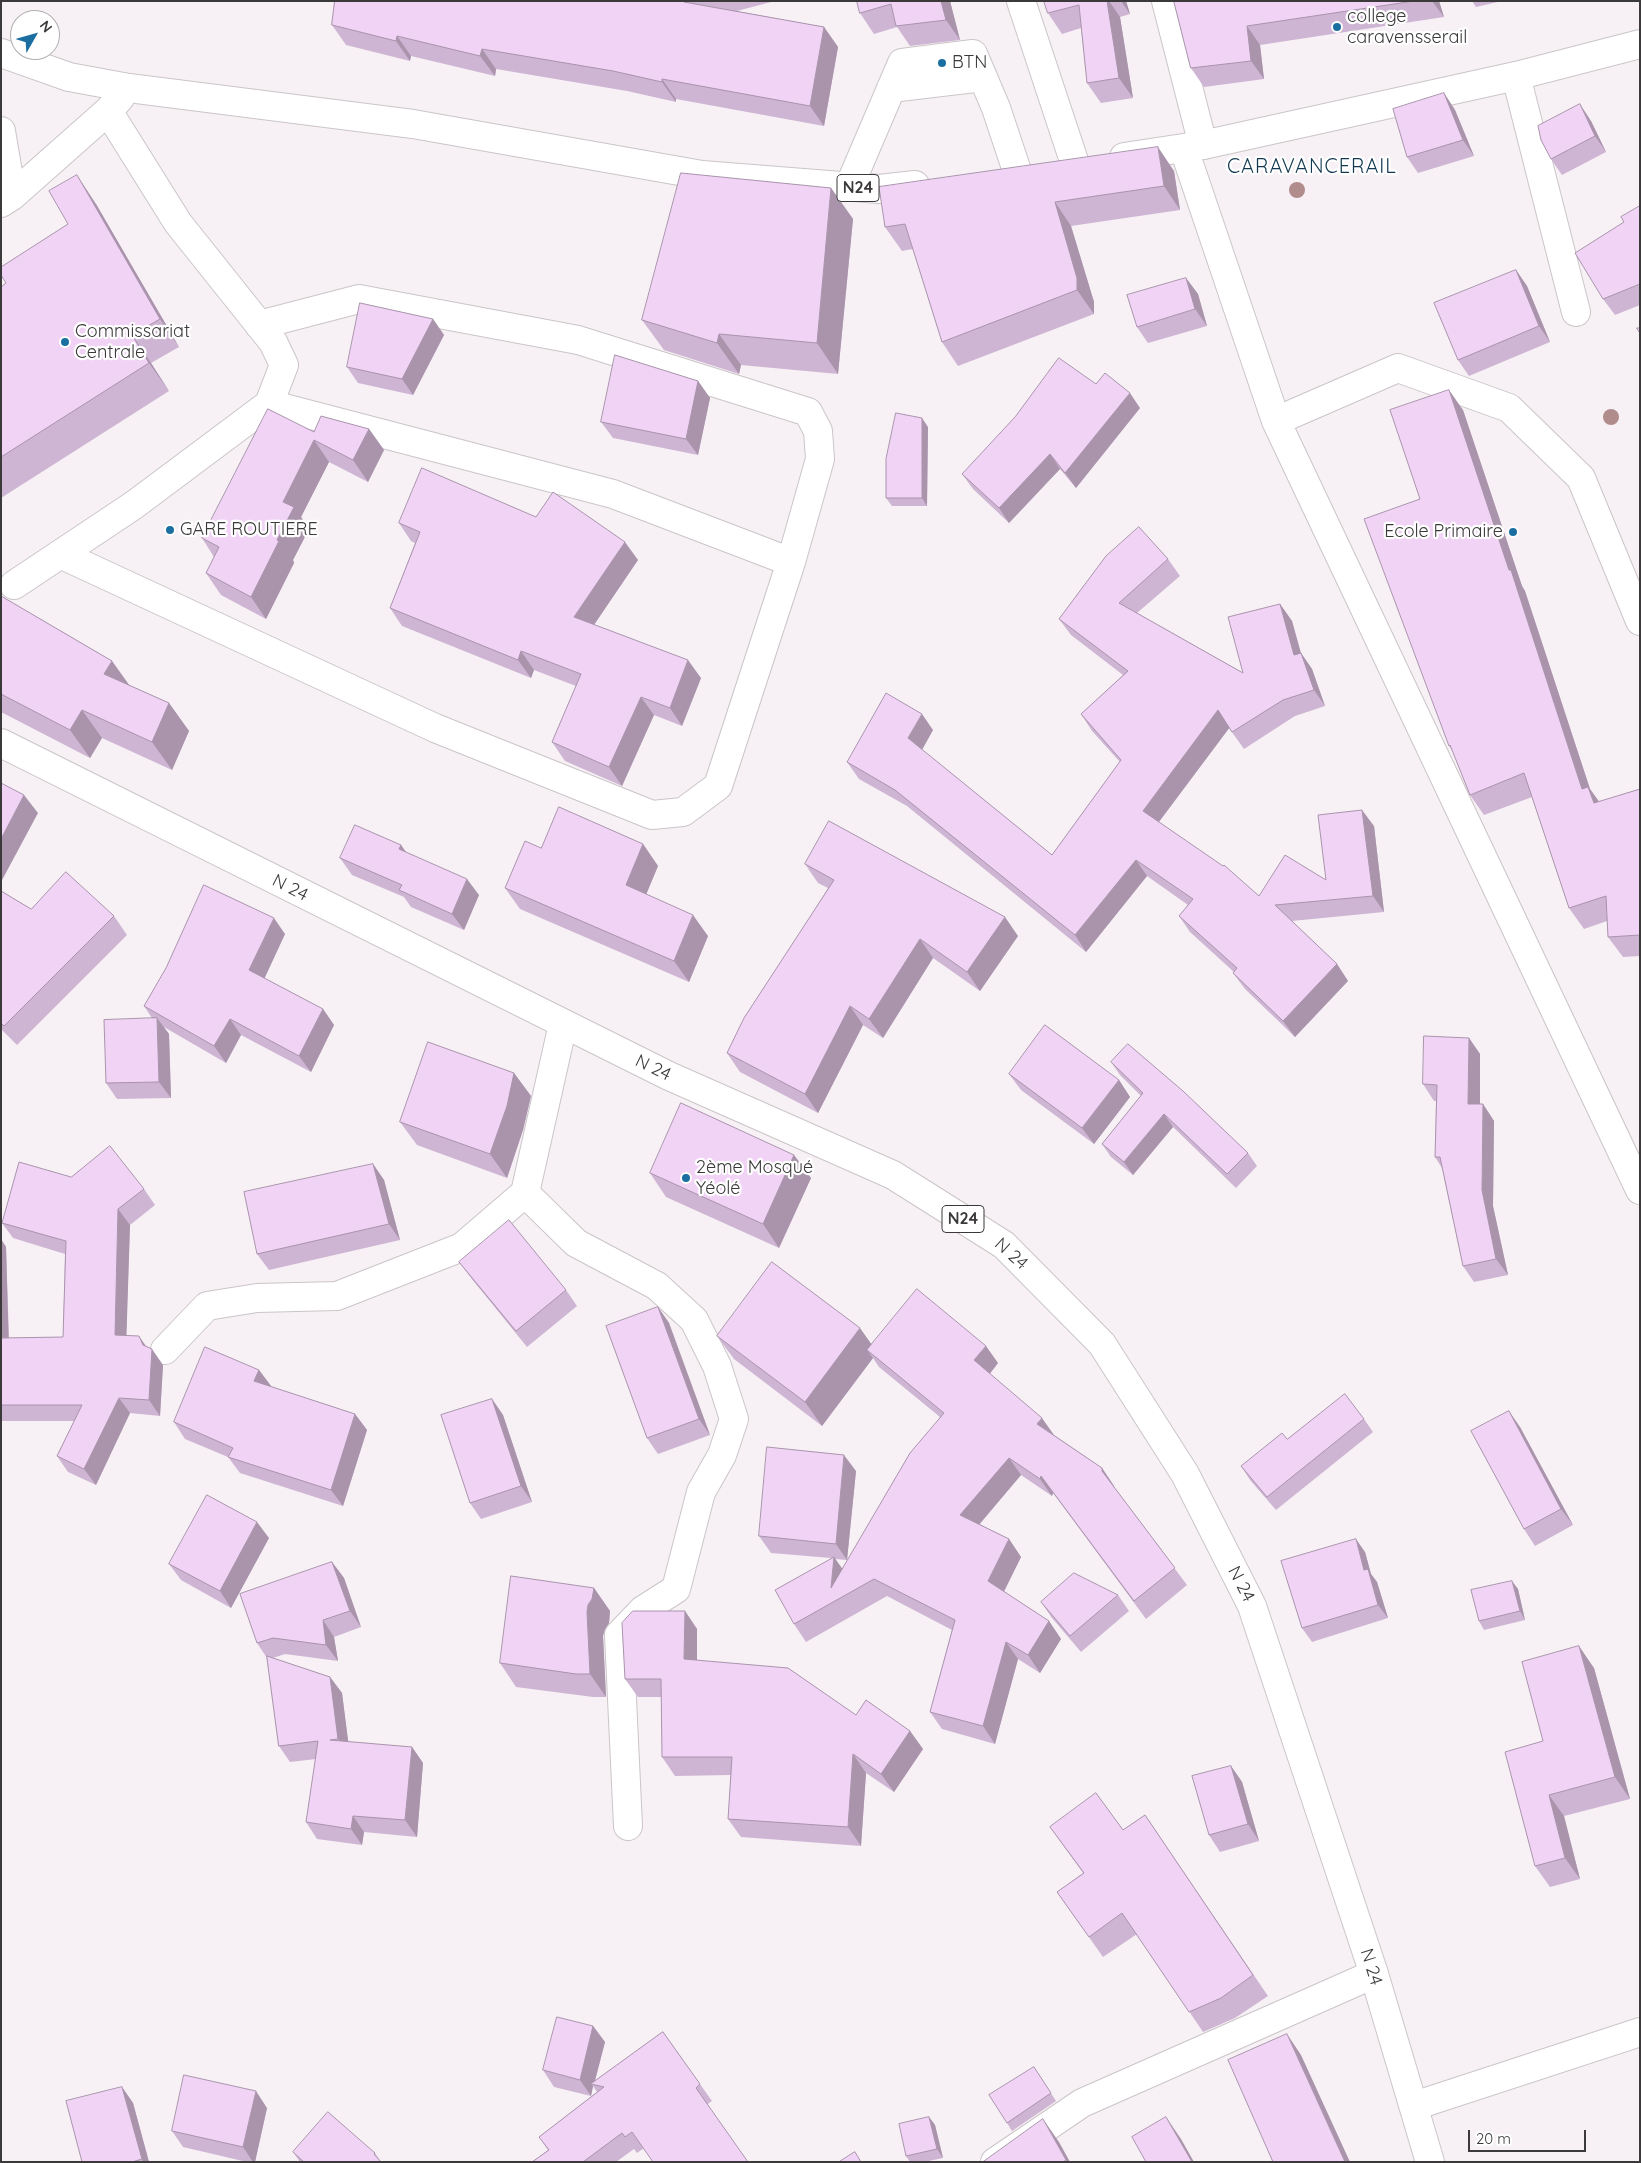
<!DOCTYPE html>
<html>
<head>
<meta charset="utf-8">
<style>
	body { margin:0 }
	#map { position:relative; width:1641px; height:2163px; overflow:hidden; background:#f7f1f5; font-family:Quicksand,sans-serif }
	canvas { display:block }
	.frame { position:absolute; inset:0; border:2px solid #3b393a; pointer-events:none }
	.north { position:absolute; left:10px; top:10px; width:50px; height:50px; box-sizing:border-box; background:#fff; border:1px solid #b1b0b0; border-radius:50%; rotate:52deg; font-size:14px; font-weight:700; line-height:20px; text-align:center; color:#3b393a }
	.north::after { content:''; display:block; margin:auto; width:18px; height:22px; background:#1a6fa0; clip-path:polygon(50% 0,100% 100%,50% 72%,0 100%) }
	.scale { position:absolute; left:1468px; top:2130px; width:118px; height:22px; box-sizing:border-box; border:2px solid #3b393a; border-top:0; padding-left:6px; font-size:15px; line-height:18px; white-space:nowrap; color:#3b393a; -webkit-text-stroke:4px #fff; paint-order:stroke }
</style>
</head>
<body>
<div id="map">
<canvas width="1641" height="2163"></canvas>
<div class="frame"></div>
<div class="north">N</div>
<div class="scale">20 m</div>
</div>
<script>
const ctx = document.querySelector('canvas').getContext('2d');
ctx.lineJoin = 'round';
function strokePath(path, color, width, dash) { ctx.strokeStyle = color; ctx.lineWidth = width; ctx.lineCap = dash ? 'butt' : 'round'; ctx.setLineDash(dash || []); ctx.stroke(path); }
function fillPath(path, color) { ctx.fillStyle = color; ctx.fill(path, 'evenodd'); }
function drawText(font, color, halo, rows, align = 'center') {
  ctx.font = font + ' Quicksand,sans-serif'; ctx.lineWidth = 4.5; ctx.setLineDash([]); ctx.textBaseline = 'middle'; ctx.strokeStyle = halo; ctx.fillStyle = color; for (const [text, x, y, turn = 0] of rows) {
    ctx.save(); ctx.translate(x, y); ctx.rotate((+turn || 0) * Math.PI / 180); ctx.textAlign = isNaN(turn) ? turn : align; if (halo) ctx.strokeText(text, 0, 0); ctx.fillText(text, 0, 0); ctx.restore();
  }
}
const minor = new Path2D(`
	M1021,1L1075,164
	M1166,1L1203,145
	M1516,76L1576,312
	M891,88L983,77
	M1,131L12,196
	M1184,149L1276,421L1640,1190
	M849,187L902,63L973,54L996,108L1017,171
	M1,203L12,196L108,111L120,98
	M269,404L613,494L791,562
	M1276,421L1398,368L1509,408L1581,478L1640,621
	M60,554L435,728L652,815L683,812L718,786L791,562L820,459L818,431L808,412L578,340L359,299L259,325
	M14,585L134,505L269,404L284,365L273,342L178,223L108,111
	M563,1024L525,1193L576,1243L657,1286L694,1320L717,1366L734,1419L722,1455L701,1492L676,1589L643,1610L619,1635L628,1826
	M165,1350L207,1306L257,1298L337,1296L462,1247L525,1193
	M1414,2106L1640,2032
	M995,2162L1082,2103L1374,1974`);
const major = new Path2D(`
	M1,53L69,77L129,88L413,124L702,175L879,189L915,185
	M1124,157L1203,145L1516,76L1640,44
	M1,743L669,1076L893,1175L1004,1245L1102,1344L1185,1474L1252,1606L1374,1974L1430,2162`);
strokePath(minor, '#cbc5c8', 30);
strokePath(major, '#cbc5c8', 30);
strokePath(minor, '#fff', 28);
strokePath(major, '#fff', 28);
ctx.fillStyle = '#b08c8c';
for (const [x, y] of [
	[1297,190],
	[1611,417]
]) { ctx.beginPath(); ctx.arc(x, y, 8, 0, 2 * Math.PI); ctx.fill(); }
fillPath(new Path2D(`
	M335,1H775L737,11L824,27L838,47L824,126L676,99V102L627,91L496,69L495,76L411,56L410,61L346,45L332,25Z
	M857,1H950L960,40L910,46L897,27L874,34L860,13Z
	M1044,1H1126L1130,14L1120,17L1133,98L1101,103L1087,83L1081,28L1062,34L1048,13Z
	M1174,1H1439L1444,17L1260,45L1264,79L1204,87L1191,68Z
	M1472,1H1502L1476,7Z
	M1444,93L1455,110L1474,156L1418,173L1407,157Z
	M1591,121L1606,152L1562,175L1551,159Z
	M1174,171L1180,210L1071,226L1094,302V314L958,366L942,342L913,249L902,251L885,227Z
	M831,188L853,219L838,374L741,365L739,374L664,350L642,320Z
	M96,204L179,347L151,363L169,391L1,498V287L6,283L68,224Z
	M1640,206V305L1615,315L1603,299L1624,222Z
	M1516,270L1527,286L1550,342L1469,376L1458,360Z
	M1186,278L1198,294L1207,326L1148,343L1137,327Z
	M433,319L444,335L413,395L358,383L347,367Z
	M698,381L710,398L698,455L613,438L601,422Z
	M1096,384L1140,408L1076,488L1060,469L1009,523L973,489L962,474Z
	M1463,410L1522,586L1525,591L1590,789L1599,802L1640,789V956L1623,957L1608,937L1607,921L1584,929L1569,908L1532,797L1484,815L1470,795L1453,751L1449,746L1420,499Z
	M928,427L927,506H892L886,498Z
	M369,429L384,450L368,482L329,462L301,517L309,529L293,560L294,563L266,619L221,595L206,573L214,557L202,538L314,432Z
	M536,517L638,560L594,625L701,678L682,726L654,715L622,786L565,761L552,742L576,686L534,670L531,678L402,626L390,608L415,543L411,541L399,523Z
	M1168,559L1180,576L1137,613L1243,673L1280,604L1292,621L1301,653L1312,669L1325,706L1295,716L1244,749L1229,728L1159,822L1259,896L1326,880L1374,826L1384,912L1292,921L1337,964L1348,981L1295,1037L1245,989L1233,973L1234,972L1190,932L1179,916L1188,905L1147,876L1086,952L907,806L859,779L847,762L933,730L922,750L1052,855L1120,762L1092,731L1081,714L1123,675L1071,635L1059,619Z
	M1,596L112,661L129,685L169,703L189,731L172,770L102,738L90,758L1,712Z
	M643,844L658,866L646,894L708,936L689,982L520,909L505,888L541,848Z
	M401,845L406,852L479,895L464,930L411,907L404,897L352,875L340,858Z
	M805,864L1018,936L980,991L933,958L883,1038L863,1025L818,1113L740,1072L727,1053L828,888L818,883Z
	M1,891L31,909L114,916L127,935L17,1045L1,1029Z
	M285,934L264,978L323,1009L334,1025L311,1072L241,1035L226,1063L164,1027L169,1034L171,1098L117,1099L106,1083L152,1018L144,1006Z
	M1469,1038L1480,1054V1104H1483L1494,1121L1493,1206L1508,1275L1474,1282L1463,1266L1442,1168L1435,1157L1436,1101H1434L1423,1084Z
	M1111,1062L1248,1153L1257,1166L1236,1188L1173,1127L1133,1175L1111,1157L1102,1144L1141,1096L1120,1075Z
	M514,1073L531,1096L523,1130L507,1178L417,1145L400,1122Z
	M1009,1074L1119,1080L1130,1097L1094,1144L1021,1090Z
	M794,1155L811,1178L779,1248L666,1197L650,1173Z
	M373,1164L384,1180L400,1240L269,1270L257,1254Z
	M71,1177L144,1189L155,1205L130,1225L126,1335L146,1346L163,1365L160,1416L130,1413L96,1485L68,1472L57,1456L74,1421H1V1239L6,1247L9,1338L63,1337L65,1254L13,1238L2,1223Z
	M459,1262L566,1290L577,1306L527,1347L471,1278Z
	M658,1307L669,1323L710,1435L658,1454L647,1438Z
	M717,1336L871,1344L998,1363L990,1374L1054,1435L1102,1468L1114,1486V1487L1187,1585L1146,1619L1053,1493L1052,1496L1021,1475L979,1524L1009,1539L1021,1557L1004,1592L1049,1621L1061,1639L1040,1673L1018,1659L995,1744L942,1729L930,1712L952,1630L887,1596L806,1642L794,1624L831,1558L771,1553L759,1536L856,1471L847,1560L835,1559L842,1569L940,1417L879,1367L873,1358L822,1426L734,1359Z
	M259,1370L271,1386L270,1387L355,1414L367,1430L343,1506L240,1473L228,1457L185,1439L174,1422Z
	M492,1399L503,1415L532,1502L481,1519L470,1503Z
	M1364,1419L1373,1432L1276,1510L1250,1480L1241,1466L1287,1439Z
	M1520,1427L1573,1525L1535,1546L1524,1529Z
	M269,1538L231,1608L181,1580L169,1564Z
	M1365,1552L1371,1574L1377,1582L1388,1618L1312,1642L1302,1628Z
	M332,1562L344,1578L361,1627L334,1637L338,1661L285,1654L273,1658L330,1677L342,1693L348,1742L412,1747L423,1763L417,1837L364,1832L362,1845L317,1839L306,1822L316,1759L290,1762L279,1746L267,1658L257,1643Z
	M594,1588L610,1611L609,1623L605,1629L603,1636L606,1697H593L516,1687L500,1663Z
	M1518,1589L1525,1620L1484,1630L1479,1621Z
	M1118,1595L1129,1611L1081,1652L1052,1618L1041,1602Z
	M685,1611L697,1629V1660L856,1715L910,1731L923,1749L894,1792L866,1773L861,1846L741,1837L728,1819L731,1775L675,1776L662,1757L661,1697H638L625,1679Z
	M1594,1668L1630,1799L1564,1816L1580,1879L1550,1887L1535,1866L1543,1741Z
	M1231,1766L1242,1782L1259,1841L1220,1852L1209,1835Z
	M1145,1815L1268,1996L1235,2018L1203,2032L1137,1934L1103,1957L1057,1892L1083,1873L1050,1827L1123,1830Z
	M593,2026L605,2042L595,2081L663,2032L712,2101L637,2153L634,2149L616,2162H532L548,2150L539,2137L597,2092L593,2086L591,2096L554,2087L543,2070Z
	M1034,2067L1056,2101L1012,2131L1007,2123Z
	M122,2087L133,2103L149,2162H82Z
	M267,2108L255,2162H247L183,2147L172,2131Z
	M929,2117L935,2125L943,2158L924,2162H910L906,2156Z
	M293,2152L375,2153L381,2162H300Z`), '#cfb5d4');
fillPath(new Path2D(`
	M941,1H950L960,40L946,20Z
	M1107,1H1109L1120,17L1133,98L1119,78Z
	M1121,1H1126L1130,14Z
	M1432,1H1439L1444,17Z
	M1247,26L1260,45L1264,79L1251,61Z
	M824,27L838,47L824,126L810,106Z
	M397,36L411,56L410,61L396,41Z
	M482,49L496,69L495,76L480,56Z
	M662,79L676,99V102L662,82Z
	M1444,93L1455,110L1474,156L1463,140Z
	M1580,104L1591,121L1606,152L1595,136Z
	M1158,147L1174,171L1180,210L1164,186Z
	M77,175L96,204L179,347L160,319Z
	M831,188L853,219L838,374L817,343Z
	M1055,202L1071,226L1094,302V314L1077,290Z
	M1516,270L1527,286L1550,342L1539,326Z
	M1186,278L1198,294L1207,326L1195,309Z
	M433,319L444,335L413,395L402,379Z
	M719,334L741,365L739,374L717,343Z
	M132,335L151,363L169,391L149,363Z
	M698,381L710,398L698,455L686,439Z
	M1449,390L1463,410L1522,586L1525,591L1590,789L1603,807L1609,824L1582,789Z
	M1130,393L1140,408L1076,488L1065,473Z
	M922,418L928,427L927,506L922,498Z
	M369,429L384,450L368,482L353,460Z
	M314,440L329,462L301,517L309,529L293,560L294,563L266,619L251,597L277,540L283,502Z
	M1050,454L1060,469L1009,523L999,508Z
	M625,542L638,560L587,635L574,617Z
	M1280,604L1292,621L1306,672L1294,655Z
	M521,651L534,670L531,678L518,660Z
	M1301,653L1312,669L1325,706L1314,690Z
	M688,660L701,678L682,726L670,708Z
	M112,661L132,689L104,674Z
	M641,697L654,715L622,786L609,767Z
	M169,703L189,731L172,770L152,742Z
	M82,710L102,738L90,758L70,730Z
	M1218,710L1230,727L1155,827L1143,811Z
	M922,714L933,730L919,755L908,738Z
	M24,795L38,813L1,882V839Z
	M1362,810L1374,826L1384,912L1373,896Z
	M643,844L658,866L641,907L626,885Z
	M401,845L412,861L399,849Z
	M1136,860L1147,876L1086,952L1075,935Z
	M467,879L479,895L464,930L452,914Z
	M693,915L708,936L689,982L674,961Z
	M1005,917L1018,936L980,991L967,972Z
	M274,918L285,934L261,986L249,970Z
	M920,939L933,958L883,1038L869,1019Z
	M1337,964L1348,981L1295,1037L1283,1021Z
	M850,1006L863,1025L818,1113L805,1094Z
	M323,1009L334,1025L311,1072L299,1056Z
	M157,1018L169,1034L171,1098L159,1082Z
	M230,1019L241,1035L226,1063L214,1046Z
	M1469,1038L1480,1054V1120L1468,1104Z
	M514,1073L531,1096L523,1130L507,1178L490,1154Z
	M1119,1080L1130,1097L1094,1144L1082,1128Z
	M1483,1104L1494,1121L1493,1206L1508,1275L1496,1259L1482,1190Z
	M1164,1114L1173,1127L1133,1175L1124,1162Z
	M794,1155L811,1178L779,1248L763,1224Z
	M373,1164L384,1180L400,1240L389,1224Z
	M118,1209L130,1225L126,1350L115,1335Z
	M1,1239L6,1247L9,1353L1,1342Z
	M658,1307L669,1323L710,1435L699,1419Z
	M860,1328L877,1352L867,1350L873,1358L822,1426L805,1402Z
	M139,1336L150,1352L152,1349L163,1365L160,1416L149,1400L143,1345Z
	M986,1346L998,1363L986,1378L974,1360Z
	M259,1370L271,1386L266,1398L254,1381Z
	M119,1398L130,1413L96,1485L84,1469Z
	M492,1399L503,1415L532,1502L521,1486Z
	M1509,1411L1520,1427L1573,1525L1561,1509Z
	M355,1414L367,1430L343,1506L331,1490Z
	M1042,1418L1054,1435L1037,1424Z
	M844,1455L856,1471L847,1560L836,1544Z
	M1009,1458L1021,1475L973,1532L960,1515Z
	M1102,1468L1114,1486V1488L1102,1471Z
	M1041,1476L1053,1493L1052,1496L1040,1479Z
	M257,1522L269,1538L231,1608L220,1591Z
	M1009,1539L1021,1557L1000,1599L988,1581Z
	M1356,1539L1365,1552L1371,1574L1377,1582L1388,1618L1378,1605L1364,1570Z
	M834,1557L846,1574L831,1588Z
	M332,1562L344,1578L361,1627L350,1611Z
	M1512,1581L1518,1589L1525,1620L1520,1611Z
	M594,1588L610,1611L609,1623L605,1629L603,1636L606,1697L590,1674L587,1612L588,1605Z
	M685,1611L697,1629V1678L684,1659Z
	M323,1620L334,1637L338,1661L326,1645Z
	M1049,1621L1061,1639L1040,1673L1028,1655Z
	M1006,1642L1018,1659L995,1744L983,1726Z
	M1579,1646L1594,1668L1630,1799L1615,1777Z
	M330,1677L342,1693L350,1755L338,1739Z
	M910,1731L923,1749L894,1792L881,1774Z
	M412,1747L423,1763L417,1837L405,1820Z
	M853,1754L866,1773L861,1846L848,1827Z
	M1231,1766L1242,1782L1259,1841L1248,1824Z
	M1549,1795L1564,1816L1580,1879L1565,1858Z
	M353,1816L364,1832L362,1845L351,1829Z
	M593,2026L605,2042L594,2084H591L593,2086L591,2096L580,2080Z
	M1287,2034L1301,2055L1350,2162H1345Z
	M122,2087L133,2103L149,2162H143L142,2159Z
	M256,2091L267,2108L255,2162H253L243,2147Z
	M929,2117L935,2125L943,2158L937,2149Z
	M1166,2117L1181,2139L1194,2162H1192Z
	M1043,2119L1059,2142L1070,2162H1067L1066,2160Z`), '#a994ac');
const building = new Path2D(`
	M335,1H686L684,2L824,27L810,106L662,79V82L613,71L482,49L480,56L397,36L396,41L332,25Z
	M857,1H941L946,20L896,26L891,4L860,13Z
	M1044,1H1107L1119,78L1087,83L1079,5L1048,13Z
	M1174,1H1414L1247,26L1251,61L1191,68Z
	M1444,93L1463,140L1407,157L1393,109Z
	M1580,104L1595,136L1551,159L1541,140L1538,126Z
	M1158,147L1164,186L1055,202L1077,278V290L942,342L905,224L885,227L879,187Z
	M681,173L831,188L817,343L719,334L717,343L642,320Z
	M77,175L160,319L132,335L149,363L1,457V287L6,283L1,275V267L68,224L49,191Z
	M1640,206V284L1603,299L1575,253L1624,222L1621,217Z
	M1516,270L1539,326L1458,360L1434,303Z
	M1186,278L1195,309L1137,327L1127,295Z
	M360,303L433,319L402,379L347,367Z
	M1637,328H1640V333Z
	M615,355L698,381L686,439L601,422Z
	M1059,358L1096,384L1105,373L1130,393L1065,473L1050,454L999,508L962,474L1015,417Z
	M1449,390L1509,570H1511L1582,789L1588,787L1594,803L1640,789V935L1608,937L1606,896L1569,908L1524,773L1470,795L1450,745L1449,746L1364,519L1420,499L1390,410Z
	M268,409L314,432L321,416L369,429L353,460L314,440L283,502L294,507L277,540L279,541L251,597L206,573L219,547L202,538Z
	M896,413L922,418V498H886V459Z
	M422,468L536,517L553,492L625,542L574,617L688,660L670,708L641,697L609,767L552,742L581,674L521,651L518,660L390,608L420,532L399,523Z
	M1139,527L1168,559L1119,603L1243,673L1228,617L1280,604L1294,655L1301,653L1314,690L1283,700L1232,732L1218,710L1143,811L1223,866L1224,865L1259,896L1285,855L1326,880L1318,815L1362,810L1373,896L1275,905L1337,964L1283,1021L1233,973L1237,968L1179,916L1193,899L1136,860L1075,935L895,790L847,762L886,693L922,714L908,738L1052,855L1121,760L1081,714L1128,671L1059,619L1106,556Z
	M1,596L112,661L104,674L169,703L152,742L82,710L70,730L1,694Z
	M1,783L24,795L1,839Z
	M559,807L643,844L626,885L693,915L674,961L505,888L525,841L541,848Z
	M829,821L1005,917L967,972L920,939L869,1019L850,1006L805,1094L727,1053L744,1018L834,880L805,864Z
	M355,825L401,845L399,849L467,879L452,914L399,890L402,885L340,858Z
	M66,872L114,916L4,1026L1,1023V891L31,909Z
	M204,885L274,918L249,970L323,1009L299,1056L230,1019L214,1046L144,1006L166,968Z
	M157,1018L159,1082L106,1083L104,1020Z
	M1045,1025L1119,1080L1082,1128L1009,1074Z
	M1424,1036L1469,1038L1468,1104H1483L1482,1190L1496,1259L1463,1266L1440,1157H1435L1437,1085L1423,1084Z
	M428,1042L514,1073L507,1106L490,1154L400,1122Z
	M1128,1044L1183,1091L1248,1153L1227,1174L1164,1114L1124,1162L1102,1144L1143,1093L1111,1062Z
	M681,1103L794,1155L763,1224L650,1173Z
	M110,1146L144,1189L118,1209L115,1335L139,1336L143,1345L152,1349L149,1400L119,1398L84,1469L57,1456L82,1405H1V1338L63,1337L66,1241L2,1223L19,1162L71,1177Z
	M373,1164L389,1224L257,1254L244,1192Z
	M509,1220L566,1290L516,1331L459,1262Z
	M772,1262L860,1328L805,1402L717,1336Z
	M917,1289L986,1346L974,1360L1042,1418L1037,1424L1102,1468V1471L1175,1568L1134,1601L1041,1476L1040,1479L1009,1458L960,1515L1009,1539L988,1581L1049,1621L1028,1655L1006,1642L983,1726L930,1712L955,1620L874,1579L794,1624L775,1590L834,1557L831,1588L910,1453L944,1413L867,1350Z
	M658,1307L699,1419L647,1438L606,1326Z
	M205,1347L259,1370L254,1381L355,1414L331,1490L228,1457L233,1448L174,1422Z
	M1345,1394L1364,1419L1267,1497L1241,1466L1282,1433L1287,1439Z
	M492,1399L521,1486L470,1503L441,1415Z
	M1509,1411L1561,1509L1524,1529L1471,1431Z
	M767,1447L844,1455L836,1544L759,1536Z
	M207,1495L257,1522L220,1591L169,1564Z
	M1356,1539L1364,1570L1368,1569L1378,1605L1302,1628L1281,1561Z
	M332,1562L350,1611L323,1620L326,1645L273,1638L257,1643L240,1594Z
	M1074,1573L1118,1595L1070,1636L1041,1602Z
	M511,1576L594,1588L592,1599L588,1605L587,1612L590,1674H576L500,1663Z
	M1512,1581L1520,1611L1479,1621L1471,1590Z
	M633,1611H685L684,1659L788,1668L856,1715L866,1700L910,1731L881,1774L853,1754L848,1827L728,1819L732,1757H662L661,1679H625L622,1623Z
	M1579,1646L1615,1777L1549,1795L1565,1858L1535,1866L1505,1752L1543,1741L1522,1662Z
	M267,1656L330,1677L338,1739L330,1740L412,1747L405,1820L353,1816L351,1829L306,1822L318,1741L279,1746Z
	M1231,1766L1248,1824L1209,1835L1192,1776Z
	M1096,1793L1123,1830L1145,1815L1253,1975L1221,1998L1189,2012L1122,1913L1089,1937L1057,1892L1084,1873L1050,1827Z
	M557,2017L593,2026L580,2080L543,2070Z
	M663,2032L700,2084L696,2088L748,2162H653L632,2132L625,2137L622,2133L583,2162H532L549,2150L539,2137L604,2087L591,2084Z
	M1287,2034L1345,2162H1273L1228,2060Z
	M1034,2067L1051,2093L1007,2123L989,2095Z
	M184,2075L256,2091L243,2147L172,2131Z
	M122,2087L142,2159L132,2162H82L66,2101Z
	M328,2112L375,2153L374,2154L381,2162H304L293,2152Z
	M929,2117L937,2149L906,2156L899,2124Z
	M1166,2117L1192,2162H1146L1132,2137Z
	M1043,2119L1066,2160L1063,2162H983Z
	M855,2152L861,2162H839Z`);
fillPath(building, '#f1d3f6');
strokePath(building, '#a994ac', 1);
for (const [x, y, r, color] of [
	[1337,27,5,"#1a6fa0"],
	[942,63,5,"#1a6fa0"],
	[65,342,5,"#1a6fa0"],
	[170,530,5,"#1a6fa0"],
	[1513,532,5,"#1a6fa0"],
	[686,1178,5,"#1a6fa0"]
]) { const dot = new Path2D(); dot.arc(x, y, r, 0, 2 * Math.PI); ctx.fillStyle = color; ctx.fill(dot); strokePath(dot, '#fff', 2); }
for (const [x, y, w] of [
	[858,188,42],
	[963,1219,42]
]) { const box = new Path2D(); box.roundRect(x - w / 2, y - 13.5, w, 27, 4); ctx.fillStyle = '#fff'; ctx.fill(box); strokePath(box, '#3b393a', 1); }
drawText('bold 16px', '#3b393a', null, [
	["N24",858,188],
	["N24",963,1219]
]);
drawText('18px', '#3b393a', '#fff', [
	["college",1347,17],
	["caravensserail",1347,38],
	["BTN",952,63],
	["Commissariat",75,332],
	["Centrale",75,353],
	["GARE ROUTIERE",180,530],
	["Ecole Primaire",1503,532,"right"],
	["2ème Mosqué",696,1168],
	["Yéolé",696,1189]
], 'left');
drawText('18px', '#3b393a', '#fff', [
	["N 24",290,888,27],
	["N 24",653,1068,26],
	["N 24",1011,1254,42],
	["N 24",1241,1584,63],
	["N 24",1371,1967,73]
]);
ctx.letterSpacing = '1px';
drawText('20px', '#11384f', '#fff', [
	["CARAVANCERAIL",1312,167]
]);
ctx.letterSpacing = '0px';
</script>
</body>
</html>
